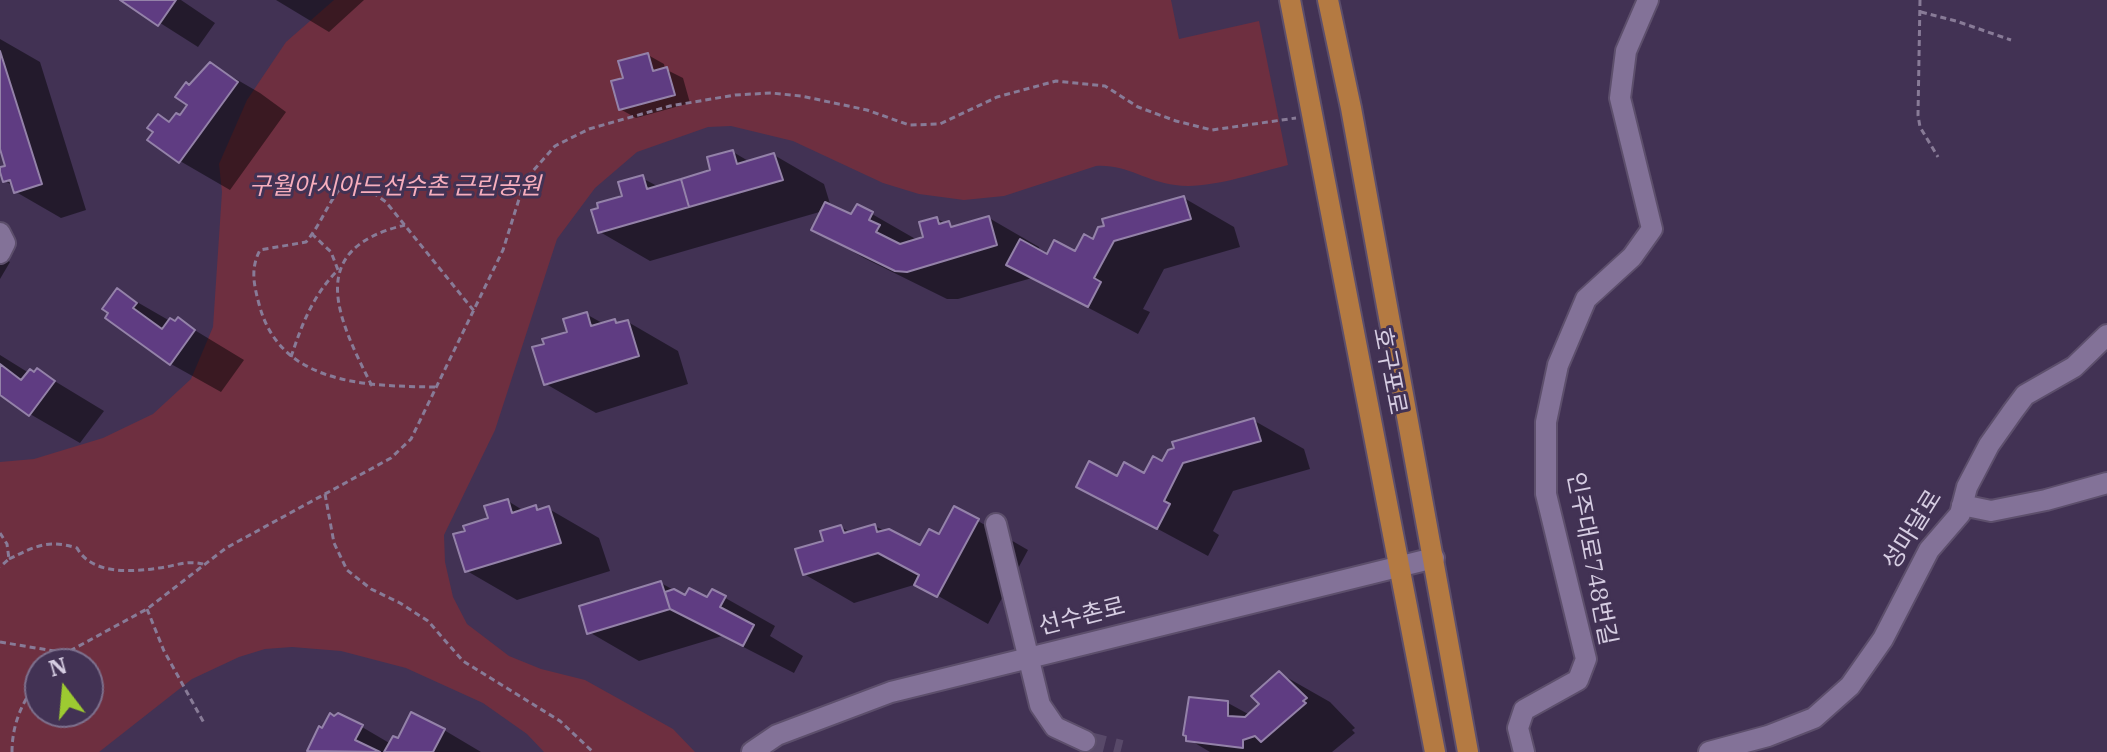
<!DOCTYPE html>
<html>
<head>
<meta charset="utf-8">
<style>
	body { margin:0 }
	#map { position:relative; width:2107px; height:752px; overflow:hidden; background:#423254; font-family:"IBM Plex Serif",serif }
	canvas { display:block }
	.north { position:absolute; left:24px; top:648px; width:80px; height:80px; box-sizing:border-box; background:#423254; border:2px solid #7d708d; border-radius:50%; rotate:344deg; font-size:22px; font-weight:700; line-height:32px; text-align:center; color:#d6cde2 }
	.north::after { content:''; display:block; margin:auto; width:28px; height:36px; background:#9dca31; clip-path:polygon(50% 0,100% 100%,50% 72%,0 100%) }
</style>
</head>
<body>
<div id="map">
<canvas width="2107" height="752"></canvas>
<div class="north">N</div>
</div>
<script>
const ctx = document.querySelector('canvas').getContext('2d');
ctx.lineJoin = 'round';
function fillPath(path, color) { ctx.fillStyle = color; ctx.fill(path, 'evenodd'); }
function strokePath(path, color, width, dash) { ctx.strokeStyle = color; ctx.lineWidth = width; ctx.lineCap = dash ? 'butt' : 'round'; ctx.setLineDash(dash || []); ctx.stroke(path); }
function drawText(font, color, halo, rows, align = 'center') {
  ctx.font = font + ' "IBM Plex Serif","Noto Sans KR",serif'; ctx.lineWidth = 6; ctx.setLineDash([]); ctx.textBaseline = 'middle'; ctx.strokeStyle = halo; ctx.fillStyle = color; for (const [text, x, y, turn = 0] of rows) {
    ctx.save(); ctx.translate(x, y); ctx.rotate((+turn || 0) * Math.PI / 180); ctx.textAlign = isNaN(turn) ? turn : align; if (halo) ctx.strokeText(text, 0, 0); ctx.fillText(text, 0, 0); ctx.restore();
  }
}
fillPath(new Path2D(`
	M334,0H1171L1179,39L1259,21L1288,165C1255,173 1208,190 1175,185C1147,182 1126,164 1096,166L1004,196L964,200L919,194L883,183L793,141L731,126L708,127L637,152L595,188L557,239L495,430L444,535L445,562L453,597L467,624L509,656L541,669L585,680L673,729L695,752H544L527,734L483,703L406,668L341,651L292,647L265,649L239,657L192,679L99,752H0V462L34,459L103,438L153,414L191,379L213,327L222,192L219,164L247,100L286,42ZM40,664H88V712H40Z`), '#6e2f40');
fillPath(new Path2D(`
	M124,0H181L215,23L198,47Z
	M276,0H364L329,32Z
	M0,39L40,62L86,210L61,218L16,192L14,186L5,181L8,167L0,142Z
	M648,55L664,64L665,69L683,78L690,103L636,118L620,109L626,79Z
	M210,64L260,93L286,112L230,190L180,161L171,124L180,118L189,105L190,87Z
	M733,152L750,162L774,155L824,184L831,207L852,217L872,214L919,241L926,239L937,219L956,228L989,218L1039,247L1040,252L1048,256L1076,253L1093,241L1184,198L1234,227L1240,247L1164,269L1143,309L1150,312L1138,334L1032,278L958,299H947L864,258L814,229L823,211L650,261L600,232L642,178L659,187L713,172Z
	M0,256L10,262L0,279Z
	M118,291L170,321L176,323L178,320L244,360L221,392L171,364Z
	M586,314L604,324L614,321L620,324L628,322L678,351L688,384L596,413L546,384L569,333Z
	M0,355L29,373L35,374L38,371L104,411L80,443L30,414L0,392Z
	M1253,420L1304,449L1310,469L1233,491L1213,531L1219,535L1208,556L1078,486L1145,476L1163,463Z
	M508,501L524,511L536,507L542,511L549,509L599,538L610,571L517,600L467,571L490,520Z
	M978,521L1028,550L988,624L917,584L854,603L804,574L825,542L841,527L851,533L874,526L921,547Z
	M661,583L686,597L708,600L713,591L775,626L770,636L803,656L794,673L722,636L639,661L589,632Z
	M1279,673L1330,702L1355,728L1352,730L1355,733L1332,752H1210L1188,739L1228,703L1250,715L1262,705Z
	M362,727L391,744L444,730L481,752H313L309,750Z`), '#0007');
const building = new Path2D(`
	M120,0H176L158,26Z
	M0,51L42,184L14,193L10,180L3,182L0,172V167L5,166L0,149Z
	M648,53L653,71L667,67L675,95L619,110L611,81L623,78L618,61Z
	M210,62L238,82L179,163L147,140L153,132L147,128L158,114L169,122L176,113L180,115L187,105L175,97L186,82L189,85Z
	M733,150L737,164L774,153L783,180L689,207L681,179L710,170L707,157Z
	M643,175L647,189L681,179L689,207L598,233L591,210L598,208L597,203L622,196L618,182Z
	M1184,196L1191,219L1114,241L1094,278L1101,282L1088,307L1006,265L1020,239L1047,254L1054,240L1075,251L1084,234L1093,239L1098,227L1104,226L1102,219Z
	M825,202L851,214L857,204L873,212L869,220L880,225L876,232L900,244L923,237L919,222L937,217L939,224L949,221L951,227L989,216L997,245L907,272L895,271L811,230Z
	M117,288L137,303L133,308L162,329L170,318L175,321L178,317L195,330L170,365L105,318L108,313L102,309Z
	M587,312L591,326L615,319L616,323L628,320L639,356L544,385L532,347L544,344L542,339L567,332L563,319Z
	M0,364L21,380L30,369L34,372L37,368L55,381L29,416L0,395Z
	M1254,418L1261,441L1183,463L1164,501L1170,504L1157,529L1076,487L1089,461L1117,476L1124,462L1144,473L1153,456L1162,461L1168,450L1174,448L1172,442Z
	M508,499L512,513L536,505L537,510L549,506L561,543L465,572L453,534L465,531L463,526L488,518L484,506Z
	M954,506L979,519L937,597L914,585L919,575L878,553L803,575L795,549L823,541L820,531L841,525L844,533L875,524L877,532L889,529L920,545L929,529L939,534Z
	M661,581L670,609L587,634L579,606Z
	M689,588L707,597L712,589L726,596L720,607L754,625L743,646L670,609L665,592L674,589L685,595Z
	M1279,671L1307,698L1303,701L1306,703L1261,742L1255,736L1243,740V748L1186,741V736L1183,735L1189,697L1228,701V716L1245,717L1259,704L1251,696Z
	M411,712L445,729L433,752H384L393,736L398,738Z
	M330,713L334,716L338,713L363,725L355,740L380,752L307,751L319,726L322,728Z`);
fillPath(building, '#5f3c82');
strokePath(building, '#9482a9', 2);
strokePath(new Path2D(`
	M1085,741L1121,750`), '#584969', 20, [20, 10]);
const minor = new Path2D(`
	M0,233L5,243L0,253
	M1962,505L1991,511L2046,500L2107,483
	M996,524L1040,705L1055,727L1085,741
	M752,752L777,735L891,692L1434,558
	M1524,752L1518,728L1524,710L1578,680L1586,659L1546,494V422L1558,365L1586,299L1632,257L1652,229L1620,98L1626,51L1648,0
	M1709,752L1768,736L1814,718L1850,686L1883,639L1929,550L1960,514L1967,487L1989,445L2013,411L2025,395L2074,367L2107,335`);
const major = new Path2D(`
	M1290,0L1435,752
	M1328,0L1351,108L1468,752`);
strokePath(minor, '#5d4f6c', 24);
strokePath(major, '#5d4f6c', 24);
strokePath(new Path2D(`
	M1920,0L1918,115L1920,127L1938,157
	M1921,12L1956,21L2011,40
	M291,357C302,324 313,295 338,270L331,252L313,235
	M372,386C337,317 304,249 405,225
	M435,387C366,386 280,385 259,304C254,285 250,269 260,250L306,242C325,219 328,198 351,177L386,202L474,311
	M325,494L334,543L347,570L371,589L400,603L428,621L463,661L560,721L593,752
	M0,533L7,544L9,559L0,567
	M9,559C36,546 48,539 77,548C92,575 131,572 159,568C175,566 187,560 203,564
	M147,609L164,651L204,723
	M0,642L66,653
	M55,664L66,653L147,609L226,548L391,458L411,439L503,250L525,180L555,146L589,129L670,106L735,95L771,93L801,96L867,110L909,125L940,124L997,97L1056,81L1105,86L1138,107L1176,121L1212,130L1296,118
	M12,752C12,725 22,700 40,680`), '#887b97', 3, [6, 4]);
strokePath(minor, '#837298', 20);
strokePath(major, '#b47a42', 20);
drawText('italic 24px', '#f7aebd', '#423254', [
	["구월아시아드선수촌 근린공원",395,187]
]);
drawText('24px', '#d6cde2', '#423254', [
	["호구포로",1389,371,79],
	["성마달로",1913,530,-58],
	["인주대로748번길",1591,559,79],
	["선수촌로",1082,617,-14]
]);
</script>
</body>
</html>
